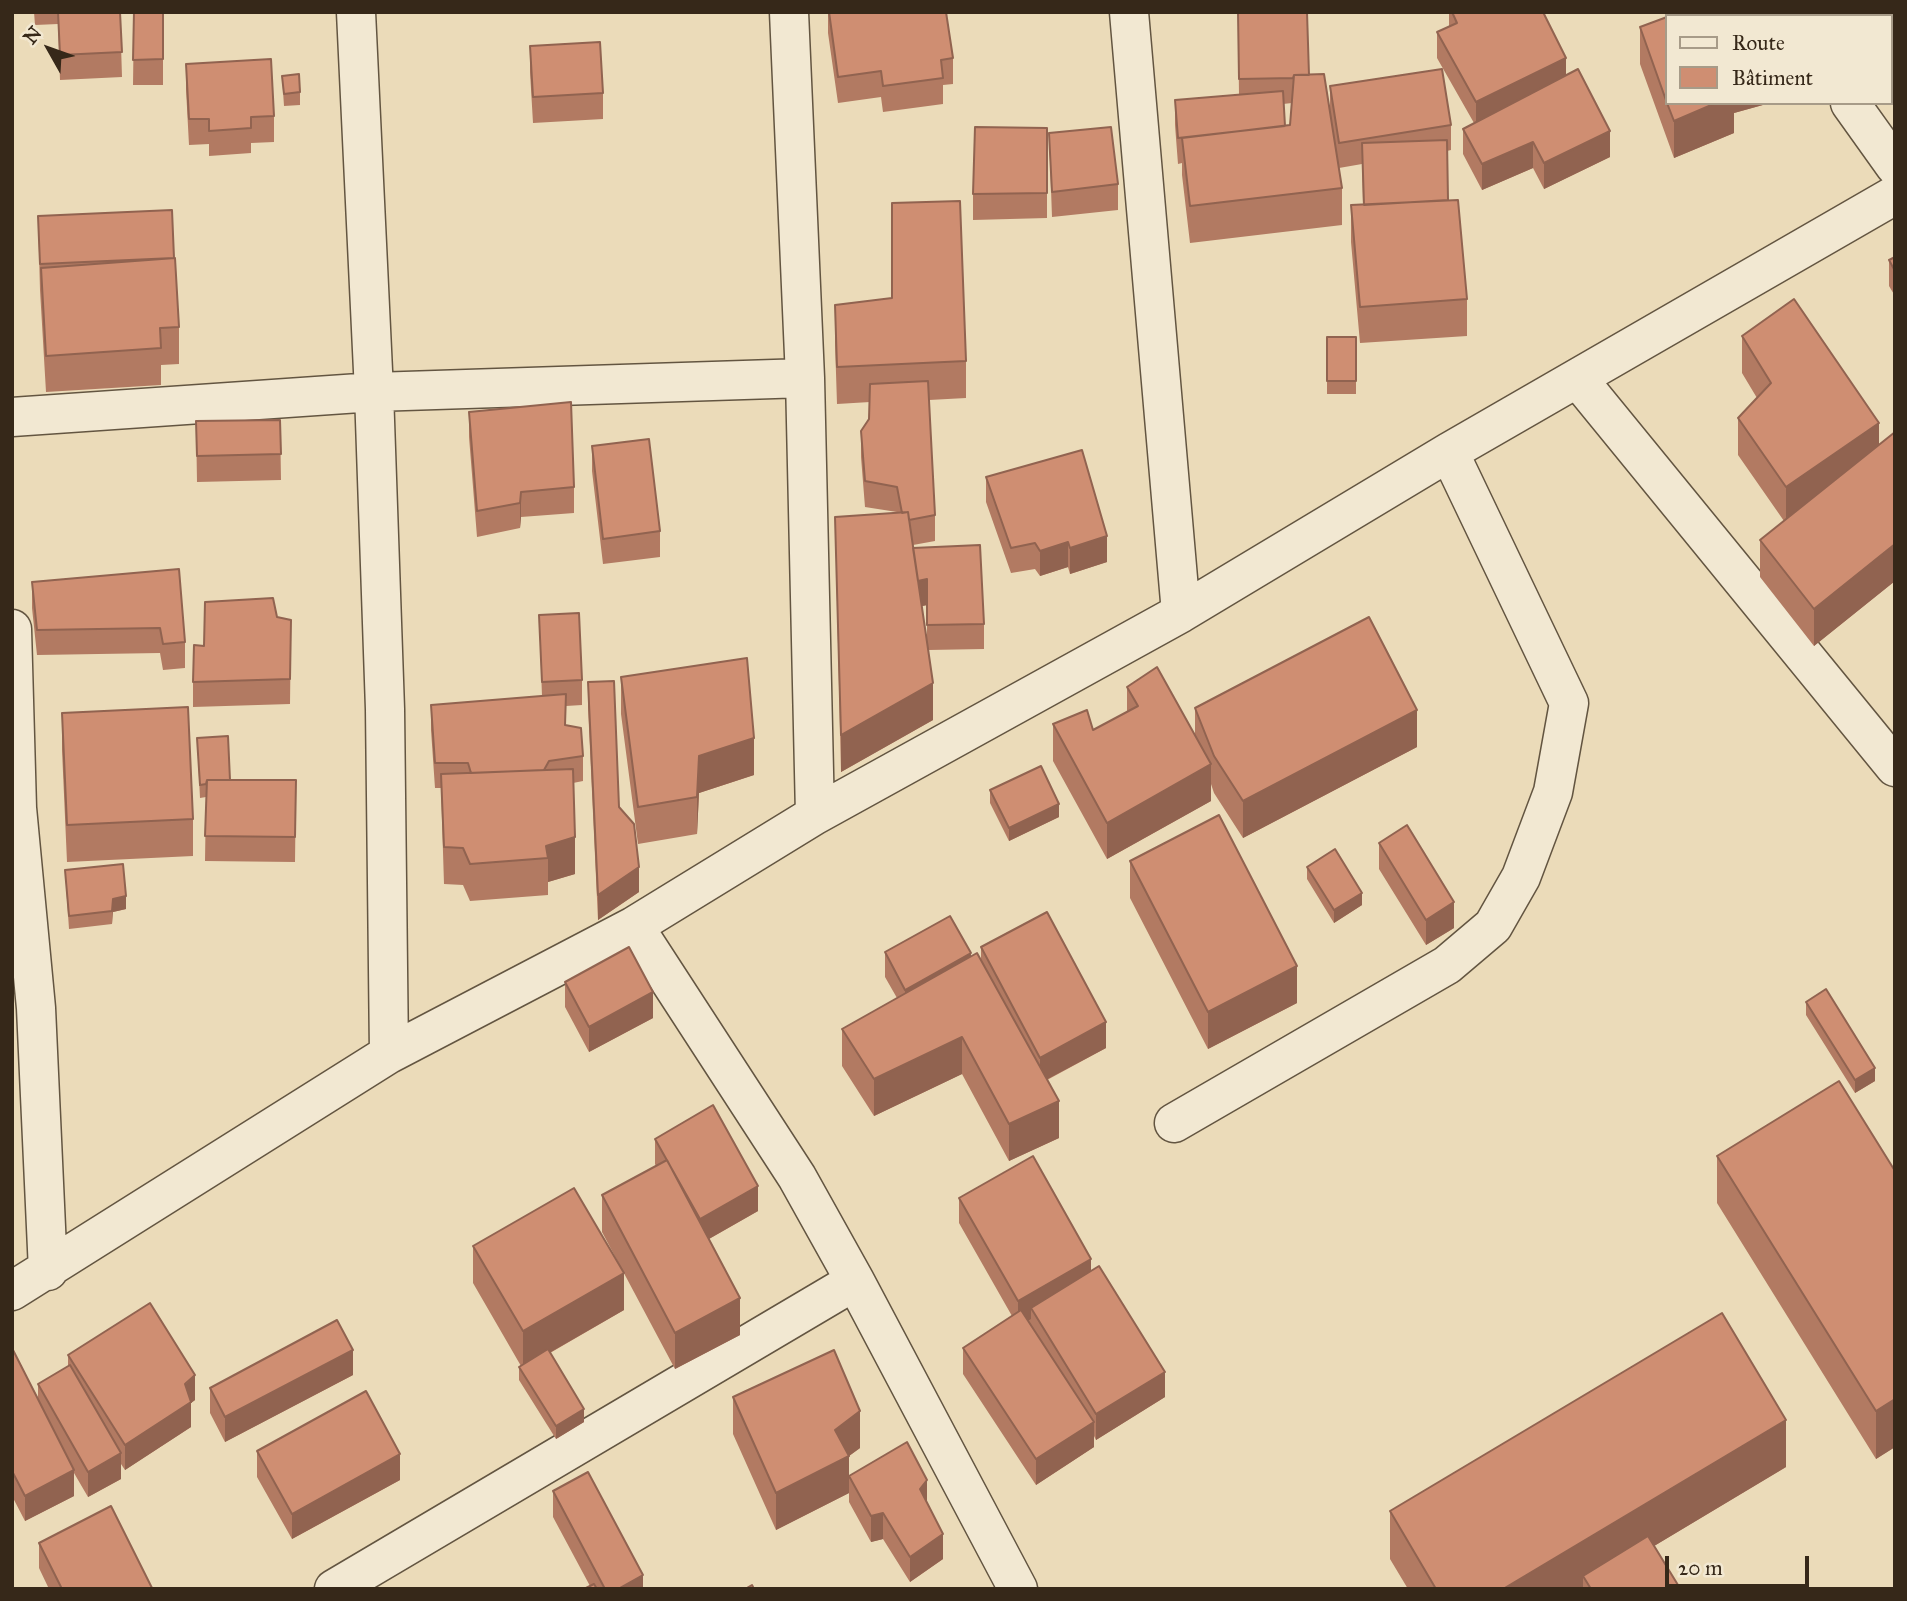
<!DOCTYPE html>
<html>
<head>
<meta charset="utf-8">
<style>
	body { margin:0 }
	#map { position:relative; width:1907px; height:1601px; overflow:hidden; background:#ebdbb9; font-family:"IM FELL Great Primer",serif }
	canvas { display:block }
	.frame { position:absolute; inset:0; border:14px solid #362819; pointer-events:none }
	.legend { position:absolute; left:1665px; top:14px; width:228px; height:91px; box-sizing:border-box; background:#f2e8d2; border:2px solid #a79b88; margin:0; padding:9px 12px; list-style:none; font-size:21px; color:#362819 }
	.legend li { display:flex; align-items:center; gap:14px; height:35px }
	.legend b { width:35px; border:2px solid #a79b88 }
	.north { position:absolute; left:14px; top:14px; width:70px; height:70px; -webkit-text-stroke:5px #f2e8d2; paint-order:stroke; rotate:310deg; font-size:19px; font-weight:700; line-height:28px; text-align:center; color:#362819 }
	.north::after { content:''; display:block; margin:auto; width:24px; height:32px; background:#362819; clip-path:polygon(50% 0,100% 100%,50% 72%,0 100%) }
	.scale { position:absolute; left:1665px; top:1556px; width:144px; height:32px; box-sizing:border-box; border:4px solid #362819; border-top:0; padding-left:9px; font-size:21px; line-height:24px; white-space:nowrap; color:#362819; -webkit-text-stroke:5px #f2e8d2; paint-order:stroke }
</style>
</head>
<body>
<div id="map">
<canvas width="1907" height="1601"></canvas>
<div class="frame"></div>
<ul class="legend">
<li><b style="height:9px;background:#f2e8d2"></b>Route</li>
<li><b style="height:19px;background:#cf8e72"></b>Bâtiment</li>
</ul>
<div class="north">N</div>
<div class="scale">20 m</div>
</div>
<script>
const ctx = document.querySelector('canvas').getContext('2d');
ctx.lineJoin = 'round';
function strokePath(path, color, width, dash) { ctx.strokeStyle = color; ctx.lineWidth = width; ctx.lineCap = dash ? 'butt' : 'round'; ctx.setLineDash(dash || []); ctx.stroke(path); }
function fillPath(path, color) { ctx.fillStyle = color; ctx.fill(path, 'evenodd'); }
const street = new Path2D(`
	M356,12L374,392L385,709L389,1054
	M789,12L805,378L815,815
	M1129,12L1181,613
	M1787,12L1789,16
	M1850,103L1895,166
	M1578,379L1895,767
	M12,417L374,392L805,378
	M12,629L17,808L36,1008L48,1271
	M634,926L797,1177L855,1281L1018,1589
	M1174,1123L1447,965L1493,926L1521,877L1553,792L1569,703L1449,452
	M12,1291L389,1054L634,926L815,815L1181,613L1449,452L1895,195
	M334,1589L855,1281`);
strokePath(street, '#635541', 41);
strokePath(street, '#f2e8d2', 38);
fillPath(new Path2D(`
	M34,12H120L122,77L60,80L58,24L35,25Z
	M134,12H163V85H133Z
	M828,12H946L953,58V84L943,85V104L883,112L881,97L838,103L828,33Z
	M1238,12L1309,75L1330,109V86L1451,125V150L1447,151L1448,200L1467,299V336L1360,343L1351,242V205H1363L1362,164L1339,168L1342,188V225L1190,243L1182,175V163L1178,164L1175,125V100L1239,95ZM1292,103L1290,125L1285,126L1283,104Z
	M1449,12H1543L1566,75L1610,157L1544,189L1533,168L1482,190L1463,154V129L1474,123L1437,58V32L1449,27Z
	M1640,27L1667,103H1770L1734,113V133L1674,158L1640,64Z
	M530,46L603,93V119L533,123L530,72Z
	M186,64L274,116V142L251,143V153L209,156V144L189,145L186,89Z
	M282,76L300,92V105L284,106Z
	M1047,128V218L973,220V194Z
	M1049,133L1118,184V210L1052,217Z
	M38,216L174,258L179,327V364L161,365V385L46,392L40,290Z
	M1895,257V296L1889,286V260Z
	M835,305L966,361V398L929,400L935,515V541L913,545V548L984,624V649L928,650L933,720L841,772L835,517L897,513V512L865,507L861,457V431L869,419L870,402L837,404L835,342ZM927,605V645L922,606Z
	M1742,336L1879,444L1895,432V581L1814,646L1760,577V540L1784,521L1738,455V418L1757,398L1742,373Z
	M1327,337H1356V394H1327Z
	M469,412L574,487V513L521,517L520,528L477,537L469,437Z
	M280,420L281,480L197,482L196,421Z
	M592,446L660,531V557L603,564L592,471Z
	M986,477L1107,562L1070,574L1068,567L1040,576L1035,569L1011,573L986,502Z
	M179,569L185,642V668L163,670L160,653L37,655L32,608V582Z
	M539,615L582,680V705L566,706V725L583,756V781L573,783L575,874L548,882V895L470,901L463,885L444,884L441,788H435L431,730V705L542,696Z
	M277,617L291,620L290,704L193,707V682L204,646Z
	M621,677L754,775L699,793L697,834L638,844L621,714Z
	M588,682L639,892L598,920L588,707Z
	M1127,687L1195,736V708L1417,747L1243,838L1214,793L1211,784V801L1107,859L1053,761V724L1093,730L1127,712Z
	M62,713L193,819V856L67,862L62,750Z
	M197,738L230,780H296L295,862L205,861L206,797L200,798Z
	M990,790L1059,817L1009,841L990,803Z
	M1379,843L1454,928L1426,945L1379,869Z
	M1130,861L1297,1003L1208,1049L1130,898Z
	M1307,867L1362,905L1334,923L1307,879Z
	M65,870L126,909L113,912L112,924L69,929Z
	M981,947L1106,1048L1047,1080L1059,1138L1009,1161L962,1074L874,1116L842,1066V1029L897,998L885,977V952L971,956L981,960Z
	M565,982L653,1018L589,1052L565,1007Z
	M1806,1002L1875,1081L1855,1093L1806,1015Z
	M655,1139L758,1211L709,1239L740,1335L675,1369L602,1232V1195L656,1166L655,1164Z
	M1717,1156L1895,1171V1447L1876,1459L1717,1203Z
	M959,1198L1091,1271L1165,1397L1096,1440L1094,1436V1447L1036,1485L963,1374V1348L1012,1316L959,1223Z
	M473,1246L624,1310L550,1353L584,1422L556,1439L519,1380V1367L521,1366L473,1283Z
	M12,1348L38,1398V1384L68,1366V1355L195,1400L191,1403V1427L125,1470L121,1464V1479L88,1497L74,1473V1496L25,1521L12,1496Z
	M353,1375L225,1442L210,1413V1388Z
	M733,1397L860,1448L849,1456V1476L927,1504L943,1559L910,1582L883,1539L871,1542L849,1502V1493L776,1530L733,1434Z
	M257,1451L400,1480L292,1539L257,1477Z
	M1786,1467L1654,1546L1678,1589H1408L1390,1559V1511Z
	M553,1491L643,1589H584L590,1586L553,1517Z
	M39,1543L152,1589H49L39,1568Z`), '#b27a62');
fillPath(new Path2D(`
	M1566,58V83L1476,127V102Z
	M1716,103H1770L1734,113V133L1674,158V121Z
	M1610,131V157L1544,189V163Z
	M1533,142V168L1482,190V164Z
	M1879,423V459L1786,524V487Z
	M521,492V517L520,528V503Z
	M1107,536V562L1070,574V548Z
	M1068,542V567L1040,576V551Z
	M1895,544V581L1814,646V609Z
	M927,579V605L918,607V581Z
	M933,683V720L841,772V735Z
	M1417,710V747L1243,838V801Z
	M754,738V775L699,793L697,834V797L699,756Z
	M1211,764V801L1107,859V823Z
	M1059,804V817L1009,841V828Z
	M575,837V874L548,882V858L546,846Z
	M639,867V892L598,920V895Z
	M1362,893V905L1334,923V910Z
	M126,896V909L113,912L112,924L113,899Z
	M1454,902V928L1426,945V920Z
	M971,953V979L905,1015V990Z
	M1297,966V1003L1208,1049V1012Z
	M653,992V1018L589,1052V1027Z
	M1106,1022V1048L1040,1083V1058Z
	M962,1037V1074L874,1116V1079Z
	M1875,1068V1081L1855,1093V1080Z
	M1059,1101V1138L1009,1161V1124Z
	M758,1186V1211L700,1244V1219Z
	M1091,1259V1284L1031,1308V1319L1018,1327V1301Z
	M624,1273V1310L523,1368V1331Z
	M740,1298V1335L675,1369V1333Z
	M353,1350V1375L225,1442V1417Z
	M1165,1372V1397L1096,1440V1414Z
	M195,1375V1400L191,1403V1427L125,1470V1445Z
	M1895,1399V1447L1876,1459V1411Z
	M584,1409V1422L556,1439V1426Z
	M860,1411V1448L849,1456V1493L776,1530V1493L835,1430Z
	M1786,1420V1467L1589,1585L1583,1576V1588L1582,1589H1503Z
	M1094,1422V1447L1036,1485V1459Z
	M121,1453V1479L88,1497V1472Z
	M400,1454V1480L292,1539V1514Z
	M74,1470V1496L25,1521V1496Z
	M927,1480V1505L920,1489Z
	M883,1513V1539L871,1542V1516Z
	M943,1534V1559L910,1582V1557Z
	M643,1575V1589H618Z`), '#916350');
const building = new Path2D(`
	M58,12H120L122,52L60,55Z
	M134,12H163V59L133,60Z
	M829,12H946L953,58L941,60L943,78L883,86L881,71L838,77Z
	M1238,12H1307L1309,75H1294L1293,78L1239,79Z
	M1452,12H1543L1566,58L1476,102L1437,32L1457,23Z
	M1681,12H1764L1765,16H1671Z
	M1667,17V103L1640,27Z
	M600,42L603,93L533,97L530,46Z
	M271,59L274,116L251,117V128L209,131V119H189L186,64Z
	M1442,69L1451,125L1339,143L1330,86Z
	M1578,69L1610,131L1544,163L1533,142L1482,164L1463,129Z
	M299,74L300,92L284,94L282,76Z
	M1324,74L1342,188L1190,206L1182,138L1290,125L1294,75Z
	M1283,91L1285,126L1178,138L1175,100Z
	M1667,103H1716L1674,121Z
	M975,127L1047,128V193L973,194Z
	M1111,127L1118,184L1052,192L1049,133Z
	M1447,140L1448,200L1364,205L1362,143Z
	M1458,200L1467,299L1360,307L1351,205Z
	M960,201L966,361L837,367L835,305L892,298V203Z
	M172,210L174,258L40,264L38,216Z
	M1895,257V271L1889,260Z
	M175,258L179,327L160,328L161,348L46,356L41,268Z
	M1794,299L1879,423L1786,487L1738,418L1771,383L1742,336Z
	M1327,337H1356V381H1327Z
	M928,381L935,515L909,520L908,512L902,513L897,487L865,481L861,431L869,419L870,384Z
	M571,402L574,487L521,492L520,503L477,511L469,412Z
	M280,420L281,454L197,456L196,421Z
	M1895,432V544L1814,609L1760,540Z
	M649,439L660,531L603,539L592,446Z
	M1082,450L1107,536L1070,548L1068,542L1040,551L1035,543L1011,548L986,477Z
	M908,512L933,683L841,735L835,517Z
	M980,545L984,624L927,625V579L918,581L913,548Z
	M179,569L185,642L163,644L160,628L37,630L32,582Z
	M273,598L277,617L291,620L290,679L193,682L194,645L204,646L205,602Z
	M579,613L582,680L542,682L539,615Z
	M1369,617L1417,710L1243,801L1214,756L1195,708Z
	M747,658L754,738L699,756L697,797L638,807L621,677Z
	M1157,667L1211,764L1107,823L1053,724L1087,710L1093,730L1138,706L1127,687Z
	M614,681L619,807L634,824L639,867L598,895L588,682Z
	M566,694L565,725L581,728L583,756L549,761L544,770L471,773L468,763H435L431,705Z
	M188,707L193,819L67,825L62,713Z
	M228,736L230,780H207L206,784L200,785L197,738Z
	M1041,766L1059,804L1009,828L990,790Z
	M573,769L575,837L546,846L548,858L470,864L463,848L444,847L441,774Z
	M207,780H296L295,837L205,836Z
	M1219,815L1297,966L1208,1012L1130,861Z
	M1407,825L1454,902L1426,920L1379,843Z
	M1335,849L1362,893L1334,910L1307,867Z
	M123,864L126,896L113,899L112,911L69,916L65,870Z
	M1047,912L1106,1022L1040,1058L981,947Z
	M950,916L971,953L905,990L885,952Z
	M629,947L653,992L589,1027L565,982Z
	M977,953L1059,1101L1009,1124L962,1037L874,1079L842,1029Z
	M1826,989L1875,1068L1855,1080L1806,1002Z
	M1839,1081L1895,1171V1399L1876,1411L1717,1156Z
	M713,1105L758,1186L700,1219L655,1139Z
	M1033,1156L1091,1259L1018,1301L959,1198Z
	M667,1160L740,1298L675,1333L602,1195Z
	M574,1188L624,1273L523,1331L473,1246Z
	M1099,1266L1165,1372L1096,1414L1031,1308Z
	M150,1303L195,1375L185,1384L191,1402L125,1445L68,1355Z
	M1021,1310L1094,1422L1036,1459L963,1348Z
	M1722,1313L1786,1420L1503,1589H1436L1390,1511Z
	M337,1320L353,1350L225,1417L210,1388Z
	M12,1348L74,1470L25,1496L12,1471Z
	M548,1349L584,1409L556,1426L519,1367Z
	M834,1350L860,1411L835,1430L849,1456L776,1493L733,1397Z
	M70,1365L121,1453L88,1472L38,1384Z
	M366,1391L400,1454L292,1514L257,1451Z
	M907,1442L927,1480L920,1489L943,1534L910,1557L883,1513L871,1516L849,1476Z
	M588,1472L643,1575L618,1589H605L553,1491Z
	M111,1506L152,1588L150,1589H62L39,1543Z
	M1648,1536L1678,1585L1672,1589H1591L1583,1576Z
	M594,1584L597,1589H584Z
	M752,1585L754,1589H745Z`);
fillPath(building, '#cf8e72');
strokePath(building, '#916350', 2);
</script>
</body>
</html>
